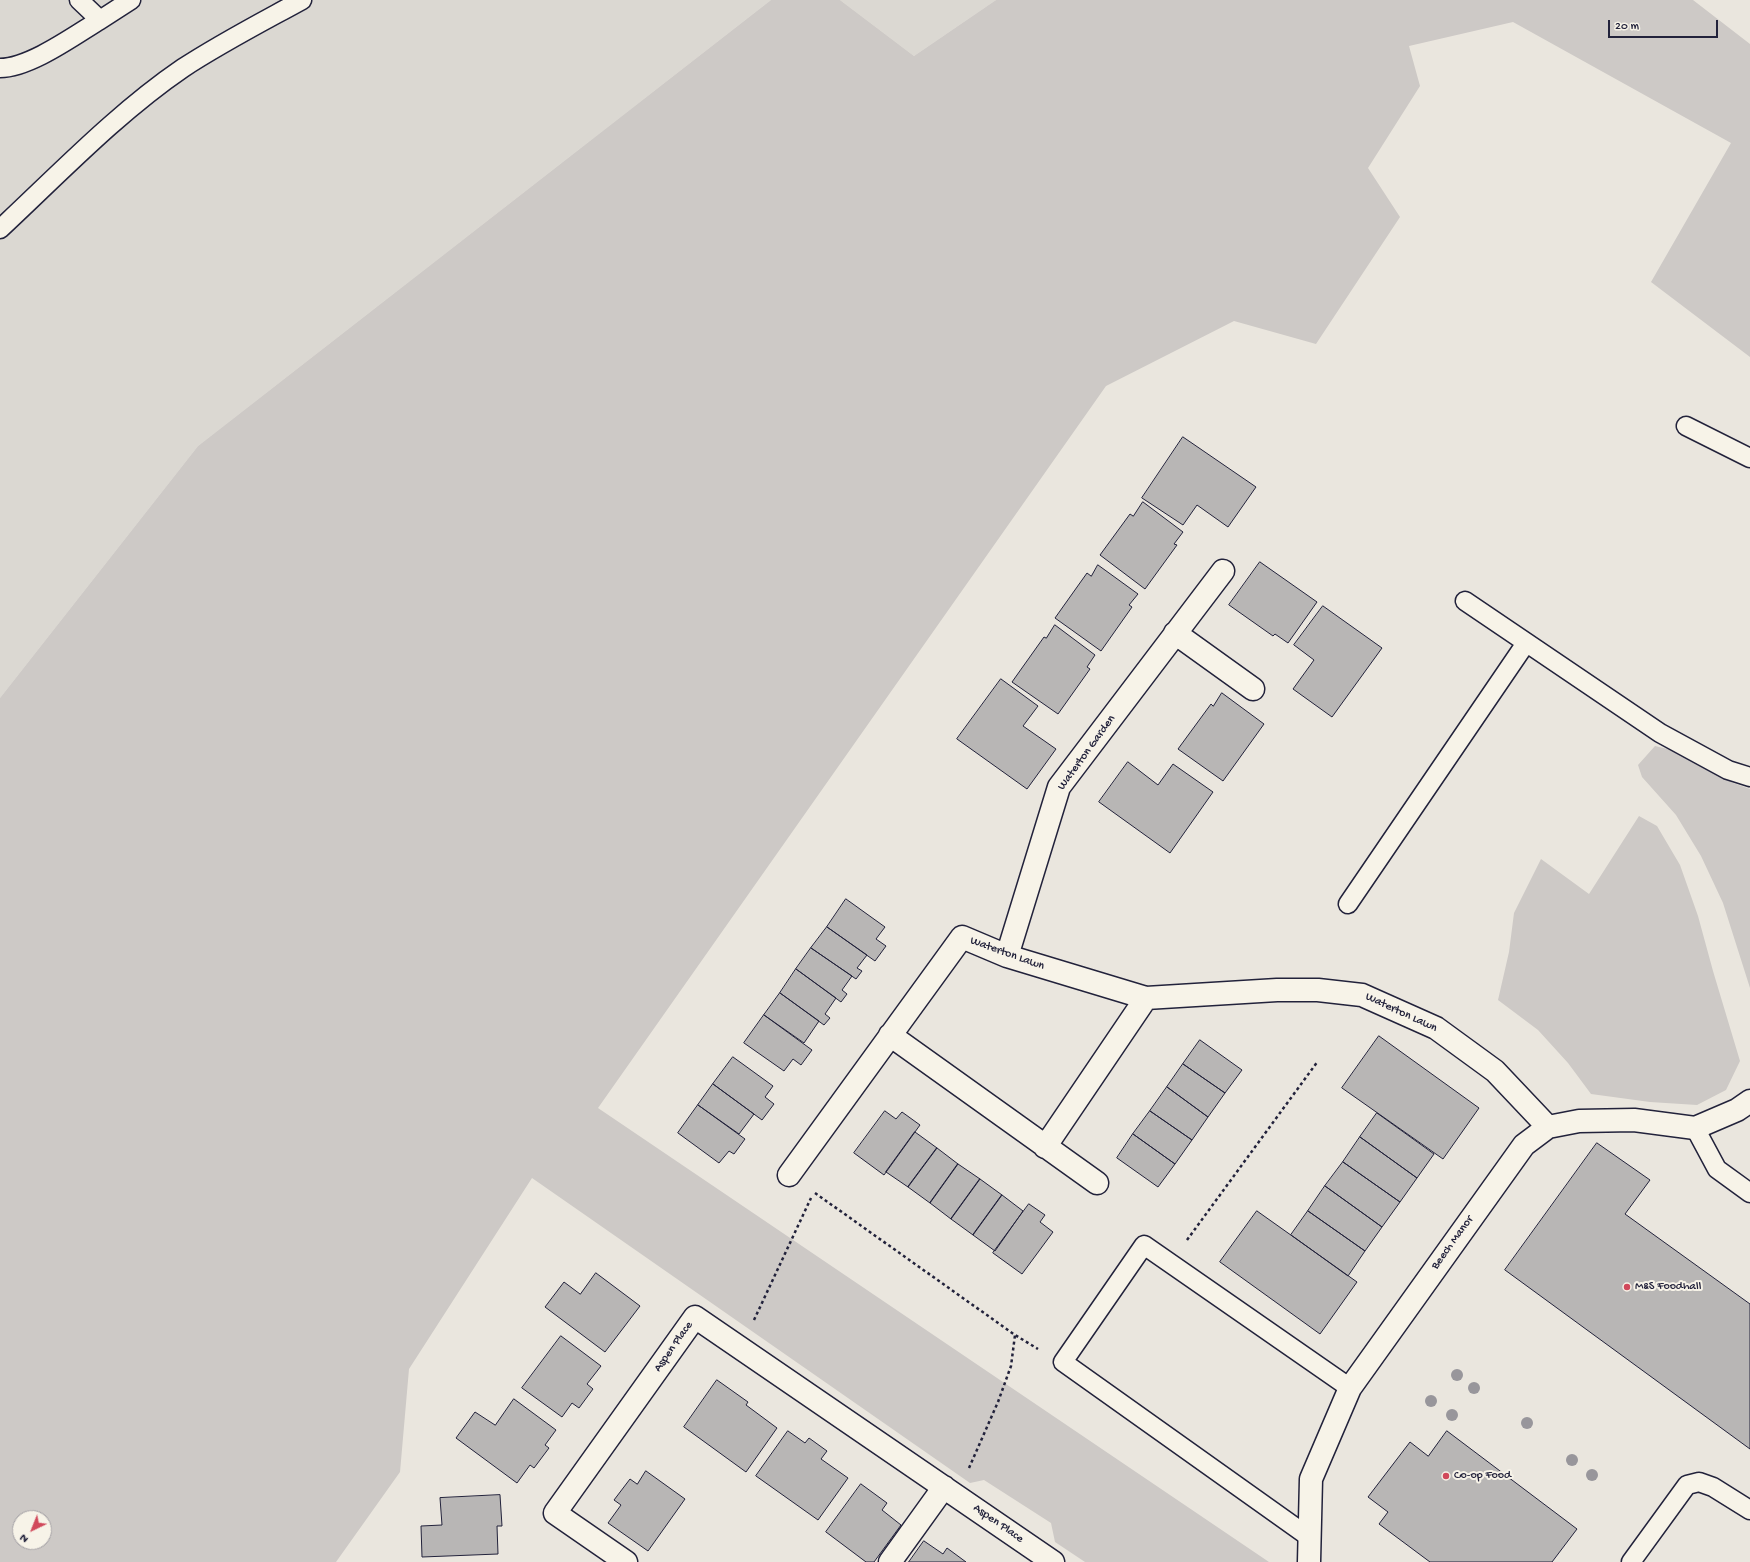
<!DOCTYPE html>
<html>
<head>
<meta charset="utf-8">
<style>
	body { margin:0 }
	#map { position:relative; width:1750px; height:1562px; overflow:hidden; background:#eae6de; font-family:"Gochi Hand",sans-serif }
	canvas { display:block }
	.north { position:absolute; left:12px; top:1510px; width:40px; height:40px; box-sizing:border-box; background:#f7f3e8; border:1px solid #a29fa3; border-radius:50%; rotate:223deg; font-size:11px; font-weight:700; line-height:16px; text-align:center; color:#22223b }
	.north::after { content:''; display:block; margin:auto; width:14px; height:18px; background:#d1495b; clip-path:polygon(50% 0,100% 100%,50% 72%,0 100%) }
	.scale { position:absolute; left:1608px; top:20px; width:110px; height:18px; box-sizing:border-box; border:2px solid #22223b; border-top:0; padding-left:5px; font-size:12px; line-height:14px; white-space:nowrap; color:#22223b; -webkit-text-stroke:3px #f7f3e8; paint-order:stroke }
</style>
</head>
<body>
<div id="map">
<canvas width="1750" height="1562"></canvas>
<div class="north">N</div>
<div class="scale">20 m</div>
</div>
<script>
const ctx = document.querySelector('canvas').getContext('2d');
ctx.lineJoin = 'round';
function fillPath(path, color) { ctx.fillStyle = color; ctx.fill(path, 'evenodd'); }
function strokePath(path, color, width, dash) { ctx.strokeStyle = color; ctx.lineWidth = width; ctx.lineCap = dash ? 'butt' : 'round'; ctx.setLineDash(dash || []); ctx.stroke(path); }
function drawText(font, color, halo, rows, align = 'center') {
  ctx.font = font + ' "Gochi Hand",sans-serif'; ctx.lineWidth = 4; ctx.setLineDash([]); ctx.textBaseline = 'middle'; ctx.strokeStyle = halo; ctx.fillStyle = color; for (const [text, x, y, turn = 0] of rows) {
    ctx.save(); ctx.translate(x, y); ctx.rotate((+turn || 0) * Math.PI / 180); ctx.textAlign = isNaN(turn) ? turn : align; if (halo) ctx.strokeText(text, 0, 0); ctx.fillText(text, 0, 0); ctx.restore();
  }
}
fillPath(new Path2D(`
	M0,0H771L198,446L0,698Z
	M840,0H996L914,56Z`), '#dbd8d2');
fillPath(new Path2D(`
	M771,0H840L914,56L996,0H1693L1750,44V357L1651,282L1731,143L1513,22L1409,46L1420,86L1368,168L1400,217L1316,344L1234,321L1106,386L598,1108L1269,1562H1085L1055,1542L1051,1523L984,1480L970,1483L532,1178L409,1369L400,1472L336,1562H0V698L198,446ZM20,1518H44V1542H20Z
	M1655,746L1680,752L1733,783L1750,789V988L1723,903L1701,856L1676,815L1642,777L1638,765Z
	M1639,816L1657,826L1680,865L1698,916L1713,971L1740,1061L1726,1090L1697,1105L1650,1102L1591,1094L1568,1063L1538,1030L1498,1000L1509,952L1514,913L1541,859L1589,894Z`), '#cdc9c6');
const building = new Path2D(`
	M1183,437L1256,487L1228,527L1197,505L1183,525L1142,498Z
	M1143,502L1183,532L1174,544L1177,545L1145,589L1100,555L1130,514L1133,516Z
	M1260,562L1317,602L1288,643L1275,634L1273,636L1229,605Z
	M1098,565L1138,594L1129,605L1132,607L1101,651L1055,618L1087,573L1091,576Z
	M1323,606L1382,648L1332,717L1293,689L1314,660L1294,645Z
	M1055,625L1095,655L1087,667L1090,669L1058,714L1012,682L1044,637L1046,638Z
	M1001,679L1038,706L1023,726L1056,749L1027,789L957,739Z
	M1222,693L1264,724L1223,781L1178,749L1211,704L1213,706Z
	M1128,762L1158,785L1173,764L1213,792L1170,853L1099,802Z
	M846,899L885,927L876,939L886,946L875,961L827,927Z
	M827,927L867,955L857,968L862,971L856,979L811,948Z
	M811,948L852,976L842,990L847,994L841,1002L796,969Z
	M796,969L836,998L825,1014L830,1018L824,1025L780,993Z
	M780,993L819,1021L804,1043L764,1015Z
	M764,1015L812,1050L801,1065L793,1059L784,1071L744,1043Z
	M1379,1036L1479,1108L1443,1159L1342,1088Z
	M1200,1040L1242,1070L1225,1093L1183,1064Z
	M733,1057L773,1086L765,1097L774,1104L762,1120L713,1084Z
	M1183,1064L1225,1093L1208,1117L1167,1087Z
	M713,1084L754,1114L739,1134L698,1105Z
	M1167,1087L1208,1117L1192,1140L1150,1111Z
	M698,1105L745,1139L734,1154L729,1151L719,1163L678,1133Z
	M885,1111L896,1119L902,1112L920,1125L884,1175L854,1153Z
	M1150,1111L1192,1140L1175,1164L1133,1134Z
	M1377,1113L1434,1154L1417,1178L1360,1137Z
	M915,1132L937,1148L908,1187L886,1172Z
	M1133,1134L1175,1164L1158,1187L1117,1158Z
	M1360,1137L1417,1178L1400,1202L1343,1162Z
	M1597,1143L1650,1180L1625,1214L1750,1304V1449L1505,1270Z
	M937,1148L958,1164L930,1203L908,1187Z
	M1343,1162L1400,1202L1382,1227L1325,1186Z
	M958,1164L980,1179L951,1219L930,1203Z
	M980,1179L1002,1195L973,1235L951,1219Z
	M1325,1186L1382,1227L1365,1251L1308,1211Z
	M1002,1195L1023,1211L995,1251L973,1235Z
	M1029,1204L1045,1215L1040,1222L1053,1232L1022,1274L993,1253Z
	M1257,1211L1357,1282L1320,1334L1220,1262Z
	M1308,1211L1365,1251L1348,1276L1291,1235Z
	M596,1273L640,1306L605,1352L545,1307L564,1282L580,1294Z
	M561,1336L601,1366L587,1384L593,1389L579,1408L572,1403L562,1417L522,1388Z
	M717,1380L748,1402L746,1405L777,1428L746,1472L684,1427Z
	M514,1399L556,1430L545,1445L549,1448L534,1468L530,1465L517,1483L456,1438L475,1412L495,1425Z
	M788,1431L805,1443L809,1438L827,1451L821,1459L848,1478L818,1520L756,1476Z
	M1447,1431L1577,1529L1552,1562H1430L1379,1524L1388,1512L1368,1497L1410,1442L1428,1456Z
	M646,1471L685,1499L648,1551L608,1523L621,1505L614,1500L630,1479L637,1484Z
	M861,1484L887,1503L882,1510L901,1525L874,1562H866L826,1532Z
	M500,1495L502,1526H497L498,1554L422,1557L421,1526L442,1525L440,1498Z
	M924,1541L943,1554L947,1548L966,1562H909Z`);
fillPath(building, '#b8b6b5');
strokePath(building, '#22223b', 1);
const service = new Path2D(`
	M79,0L100,20L131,0
	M0,68C30,68 75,35 100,20
	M0,229C59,174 117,113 183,68C221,43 262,22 302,0
	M1686,426L1750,458
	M1465,601L1660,733L1728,770L1750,777
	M1348,904L1526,643
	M1695,1128L1717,1169L1750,1193
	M1309,1537L1063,1362L1144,1245L1350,1388
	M1631,1562L1687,1485L1699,1482L1713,1487L1750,1510`);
const minor = new Path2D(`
	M1175,633L1253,689
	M1007,956L1059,787L1223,571
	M890,1035L1097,1183
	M1045,1147L1146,998
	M789,1175L962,937L1007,956L1146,998L1277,990H1318L1362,995L1436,1028L1495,1071L1548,1127
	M626,1562L555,1513L695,1317L1053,1562
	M890,1562L944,1487
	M1309,1562L1311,1479L1350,1388L1524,1145L1548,1127L1579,1121L1634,1120L1695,1128L1737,1110L1750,1101`);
strokePath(service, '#22223b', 21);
strokePath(minor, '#22223b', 25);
strokePath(new Path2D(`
	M815,1193L1015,1335L1038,1349
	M1187,1240L1318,1061
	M754,1320L811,1198
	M969,1468L998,1402L1011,1366L1015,1335`), '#22223b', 2.5, [3, 3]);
strokePath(service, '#f7f3e8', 18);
strokePath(minor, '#f7f3e8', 22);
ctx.fillStyle = '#98969b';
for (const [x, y] of [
	[1457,1375],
	[1474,1388],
	[1431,1401],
	[1452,1415],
	[1527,1423],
	[1572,1460],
	[1592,1475]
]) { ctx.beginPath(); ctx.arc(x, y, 6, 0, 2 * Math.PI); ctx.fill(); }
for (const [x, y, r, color] of [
	[1627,1287,4,"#d1495b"],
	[1446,1476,4,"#d1495b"]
]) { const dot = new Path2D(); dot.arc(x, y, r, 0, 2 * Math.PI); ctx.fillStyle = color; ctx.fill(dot); strokePath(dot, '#f7f3e8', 1.5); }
drawText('12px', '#22223b', '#f7f3e8', [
	["Waterton Garden",1087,753,-54],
	["Waterton Lawn",1007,954,20],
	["Waterton Lawn",1401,1013,25],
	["Beech Manor",1453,1243,-54],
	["Aspen Place",674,1347,-55],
	["Aspen Place",998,1524,35]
]);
drawText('12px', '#22223b', '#f7f3e8', [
	["M&S Foodhall",1635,1287],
	["Co-op Food",1454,1476]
], 'left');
</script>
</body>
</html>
